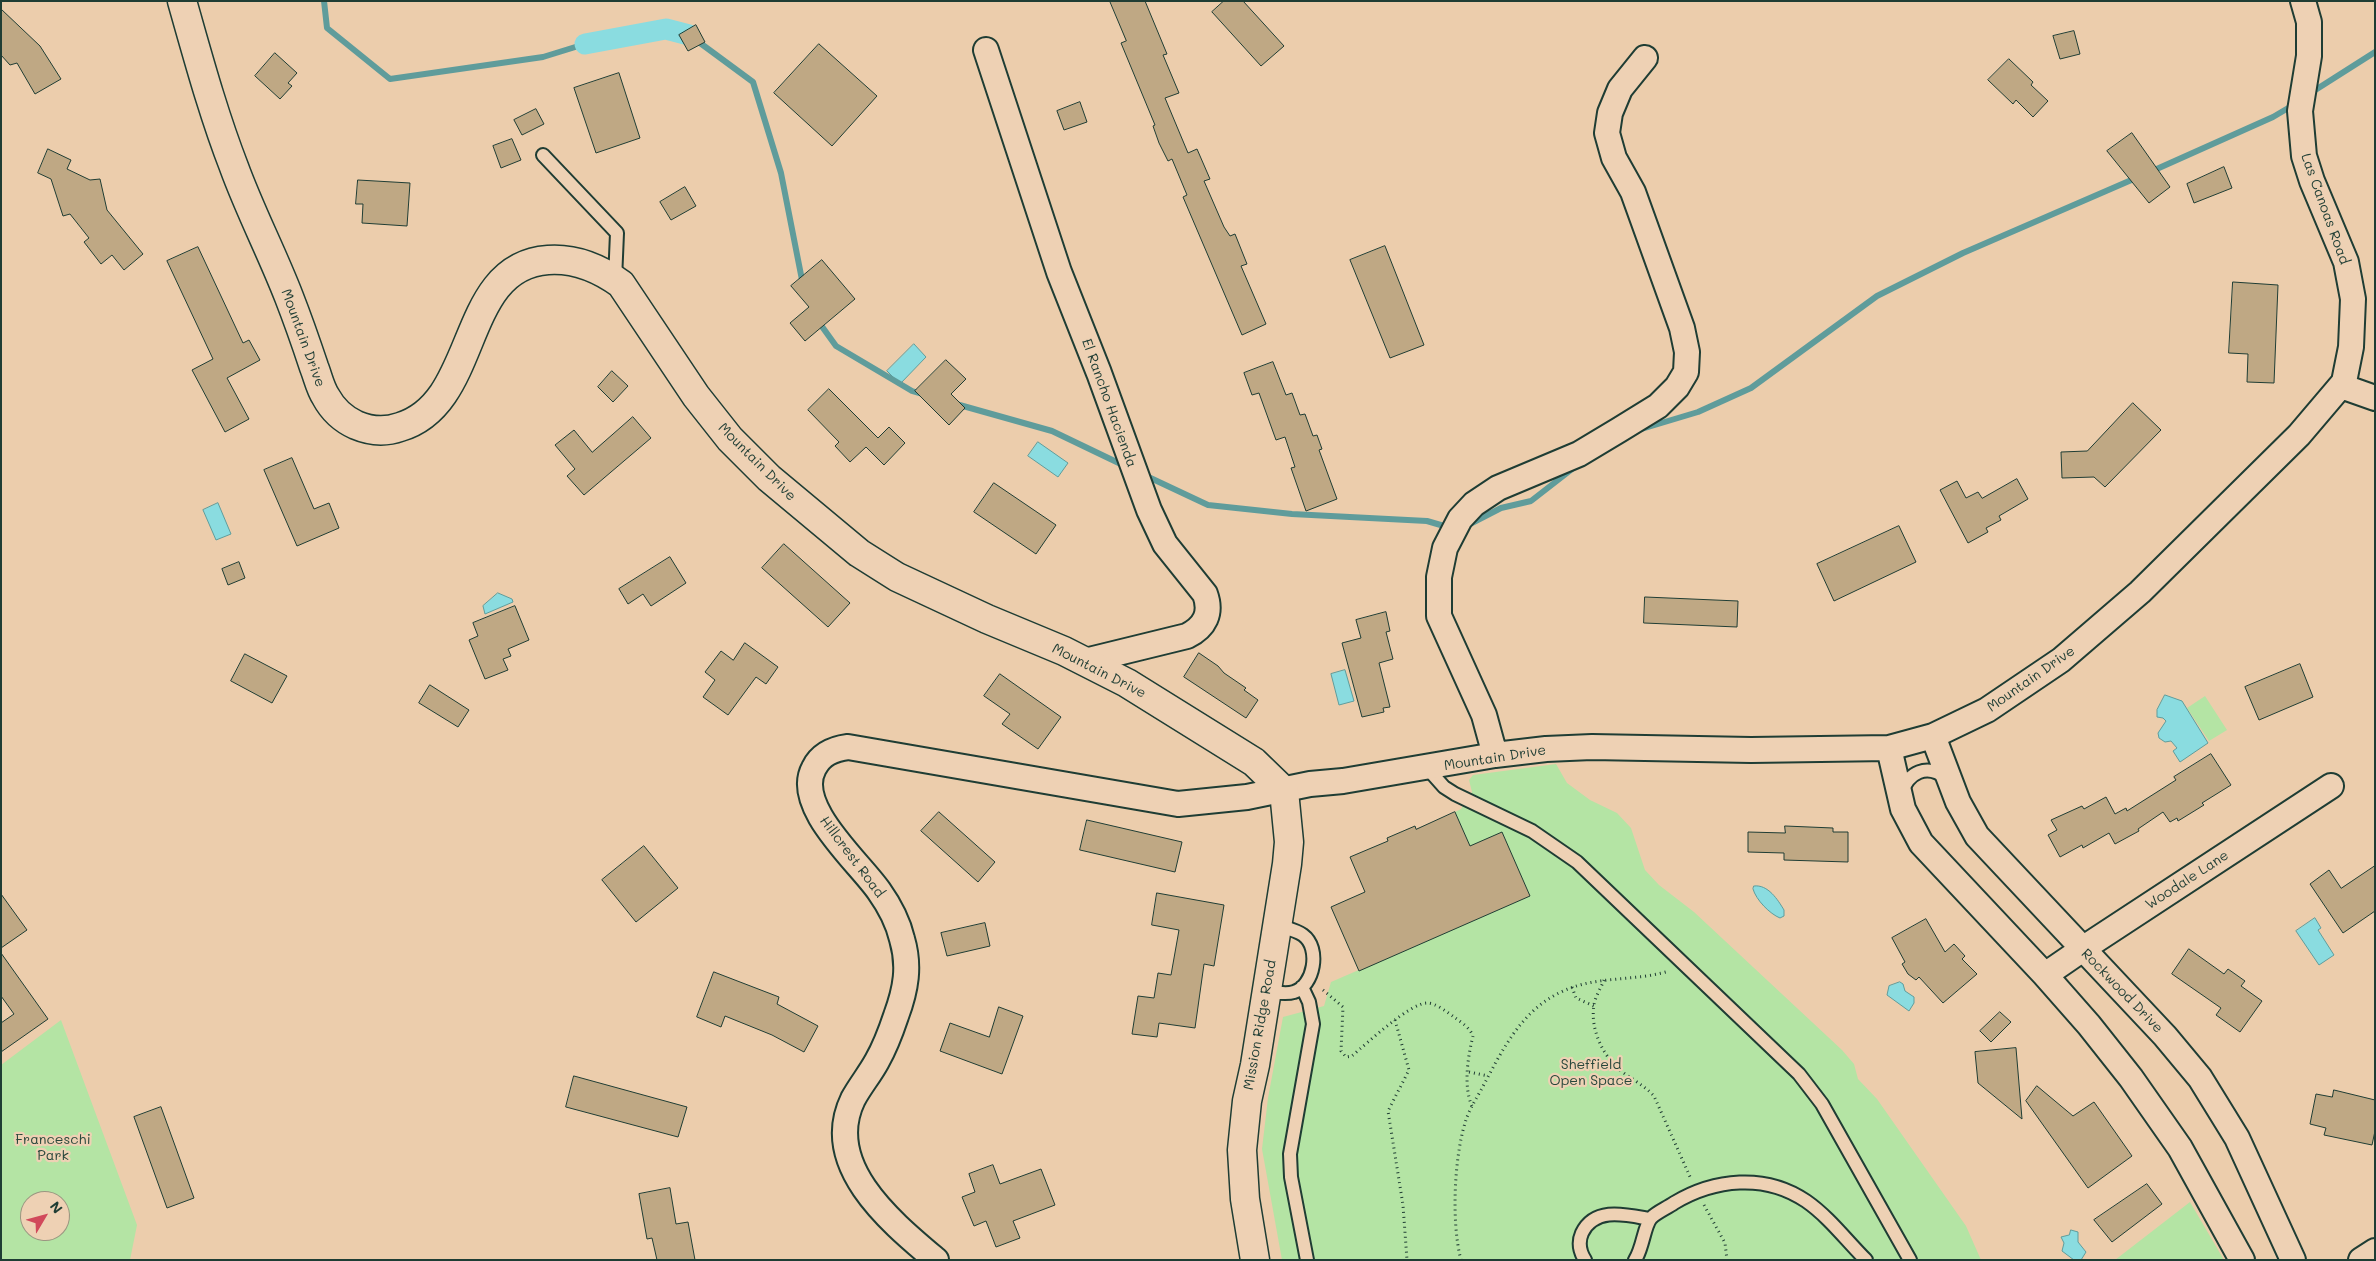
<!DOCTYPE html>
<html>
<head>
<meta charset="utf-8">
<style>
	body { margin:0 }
	#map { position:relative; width:2376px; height:1261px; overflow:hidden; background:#eccdac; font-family:Mali,sans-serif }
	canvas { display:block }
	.frame { position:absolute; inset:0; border:2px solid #1f3d34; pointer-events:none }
	.north { position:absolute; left:20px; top:1191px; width:50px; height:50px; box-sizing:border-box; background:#eed1b4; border:1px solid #9b9681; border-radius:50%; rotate:53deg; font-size:14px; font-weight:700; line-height:20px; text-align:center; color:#1f3d34 }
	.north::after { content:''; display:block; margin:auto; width:18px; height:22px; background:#d1495b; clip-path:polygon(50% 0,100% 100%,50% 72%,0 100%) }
</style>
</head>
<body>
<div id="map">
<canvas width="2376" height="1261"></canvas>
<div class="frame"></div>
<div class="north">N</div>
</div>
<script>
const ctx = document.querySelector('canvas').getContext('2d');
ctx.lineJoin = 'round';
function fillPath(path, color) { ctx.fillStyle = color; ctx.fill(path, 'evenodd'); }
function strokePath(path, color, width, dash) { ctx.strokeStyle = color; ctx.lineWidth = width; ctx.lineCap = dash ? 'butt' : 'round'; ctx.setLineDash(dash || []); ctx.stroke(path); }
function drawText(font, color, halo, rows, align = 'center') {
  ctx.font = font + ' Mali,sans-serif'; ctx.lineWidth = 4.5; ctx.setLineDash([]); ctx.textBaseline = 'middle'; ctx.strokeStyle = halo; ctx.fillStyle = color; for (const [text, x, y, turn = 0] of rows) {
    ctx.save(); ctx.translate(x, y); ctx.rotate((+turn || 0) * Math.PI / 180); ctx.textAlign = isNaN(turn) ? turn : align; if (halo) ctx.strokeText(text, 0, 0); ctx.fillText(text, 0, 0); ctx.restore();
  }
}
fillPath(new Path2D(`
	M2205,696L2227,730L2209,741L2187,708Z
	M1556,764L1567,783L1590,800L1617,813L1631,828L1645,870L1659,885L1694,912L1842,1050L1854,1064L1858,1079L1877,1099L1966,1226L1981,1260H1282L1262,1149L1268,1098L1283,1017L1324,1006L1331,982L1530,896L1502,833L1470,846L1455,812L1461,809L1472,792L1469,780L1473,775Z
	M61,1020L137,1225L130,1260H1V1065ZM30,1201H60V1231H30Z
	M2190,1202L2224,1260H2115Z`), '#b4e4a4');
const water = new Path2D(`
	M914,344L926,357L900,384L887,371Z
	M1038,442L1068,463L1058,477L1028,456Z
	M218,503L231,534L216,540L203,510Z
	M498,593L512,599L513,602L485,614L483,606Z
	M1345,670L1354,701L1339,705L1331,674Z
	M2165,695L2182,701L2208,743L2180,762L2173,751L2177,748L2171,741L2165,742L2159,738L2158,733L2166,721L2163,718L2157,717V710Z
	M1754,886C1768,884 1778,900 1784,910V916L1780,918C1770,914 1756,900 1753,889Z
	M2315,918L2321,928L2318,930L2334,955L2319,965L2296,931Z
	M1900,982L1903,984L1905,991L1914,997V1003L1909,1011L1887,995L1889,986Z
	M2071,1230L2078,1232V1242L2086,1252L2081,1260H2074L2062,1251L2064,1243L2061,1237L2069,1235Z`);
fillPath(water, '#8adce0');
strokePath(water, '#5f9c9b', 1);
strokePath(new Path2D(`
	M324,1L327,28L390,79L543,57L585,44
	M696,40L753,82L781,173L803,285
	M2309,94L2375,52
	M2150,172L2273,117L2295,104
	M818,321L836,346L912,391L922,394
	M956,404L1052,431L1127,467
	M1638,430L1698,412L1751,388L1877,296L1963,253L2136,178
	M1142,474L1208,505L1292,514L1427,521L1451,528
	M1468,525L1501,508L1531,501L1576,466`), '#5f9c9b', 6);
strokePath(new Path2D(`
	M585,44L666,29L689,35`), '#8adce0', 21);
const building = new Path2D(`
	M1110,1H1145L1167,54L1163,55L1179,93L1165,98L1188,153L1197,149L1210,179L1204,181L1224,227L1230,236L1235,234L1247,264L1241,266L1266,324L1242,335L1183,197L1187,195L1172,159L1168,161L1159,143L1153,126L1155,125L1121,43L1126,41Z
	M1224,1H1243L1284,46L1261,66L1212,12Z
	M1,9L40,46L61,79L35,94L17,63L10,65L1,55Z
	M696,25L705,42L688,51L679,35Z
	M2074,31L2080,54L2060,59L2053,36Z
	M819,44L877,96L832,146L774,93Z
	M275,53L297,73L288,83L292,86L280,99L255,76Z
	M2009,59L2033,82L2031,85L2048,101L2033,117L2016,100L2013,104L1988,80Z
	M619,73L640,138L596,153L574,88Z
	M1080,102L1087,122L1064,130L1057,111Z
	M536,109L544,124L522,135L514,120Z
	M2132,133L2170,187L2149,203L2107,151Z
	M512,139L521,160L501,168L493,146Z
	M48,149L71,160L67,169L90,180L100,179L107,210L143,254L124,270L112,255L101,264L84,242L89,238L70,214L63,216L51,179L38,173Z
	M2224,167L2232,188L2194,203L2187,184Z
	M358,180L410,183L407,226L362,223L363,204H356Z
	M685,187L696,206L671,220L660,202Z
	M1385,246L1424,345L1390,358L1350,260Z
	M198,247L243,343L249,340L260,360L227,378L249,419L225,432L192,370L213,359L167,261Z
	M822,260L855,299L805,341L790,323L809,307L791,286Z
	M2233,282L2278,285L2274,383L2247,382L2248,354L2229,353Z
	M946,360L966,379L951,394L965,408L949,425L915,391Z
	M1273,362L1286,395L1292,393L1300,415L1305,414L1313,436L1317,435L1322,449L1319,450L1337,499L1306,511L1291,468L1295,467L1285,437L1276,440L1259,393L1252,395L1244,373Z
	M612,371L628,386L613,402L598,387Z
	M829,389L878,438L889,427L905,443L884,465L866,447L850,462L835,446L839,442L808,410Z
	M2133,403L2161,430L2105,487L2094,477L2062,478L2061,452L2087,451Z
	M633,417L651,438L584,495L567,476L575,469L555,445L574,430L592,452Z
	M292,458L314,509L329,503L339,528L297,546L264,470Z
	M2017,479L2028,499L1999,516L2001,520L1986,528L1988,532L1968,543L1940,490L1957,481L1966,498L1978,492L1982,498Z
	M994,483L1056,525L1036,554L974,512Z
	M1899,526L1916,562L1834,601L1817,564Z
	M784,544L850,603L828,627L762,568Z
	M670,557L686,583L651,606L643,594L628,604L619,589Z
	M239,562L245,578L228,585L222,569Z
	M1645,597L1738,601L1737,627L1644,623Z
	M515,606L529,640L508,649L511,656L503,659L508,670L485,679L469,640L478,636L473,623Z
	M1386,612L1390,631L1386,632L1393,659L1379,663L1390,707L1383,708L1384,712L1362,717L1342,643L1361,638L1356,620Z
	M745,643L778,667L766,684L756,677L728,715L703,697L715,680L705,672L721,651L733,660Z
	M1199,653L1218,666L1224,673L1246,688L1244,690L1258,700L1246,718L1184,677Z
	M245,654L287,676L272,703L231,681Z
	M2300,664L2313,697L2259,720L2245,687Z
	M1000,674L1061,717L1038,749L1002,724L1010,714L984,696Z
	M430,685L469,710L458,727L419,703Z
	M2211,754L2231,785L2202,803L2204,805L2178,821L2177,818L2170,822L2163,812L2138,829L2139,831L2115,844L2109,833L2083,848L2082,845L2060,857L2048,835L2057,830L2051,820L2082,806L2084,809L2106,797L2115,814L2126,808L2127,811L2176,780L2174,777Z
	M939,812L995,862L978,882L921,831Z
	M1455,812L1470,846L1502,832L1530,896L1359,971L1331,907L1365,892L1350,857L1388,841L1387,838L1415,826L1416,829Z
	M1087,820L1182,842L1175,872L1080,850Z
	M1785,826L1833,828V832H1848V862L1784,860V853L1748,852V832L1785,833Z
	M644,846L678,888L636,922L602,880Z
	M2375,866V911L2343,933L2310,884L2329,870L2341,888Z
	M1157,893L1224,905L1214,966L1204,964L1195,1028L1159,1023L1157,1037L1132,1034L1138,996L1154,998L1158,973L1171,975L1179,930L1152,925Z
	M1,894L27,930L1,948Z
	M1926,919L1945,952L1954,944L1965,956L1962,959L1977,974L1943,1003L1919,977L1916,980L1908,974L1902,964L1905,962L1892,938Z
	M985,923L990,946L947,956L941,933Z
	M2189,949L2224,974L2228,969L2245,981L2241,986L2262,1001L2240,1032L2216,1015L2221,1008L2172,974Z
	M1,953L48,1019L1,1052V1023L14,1014L1,996Z
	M714,972L779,997L777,1004L818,1026L804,1052L772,1035L725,1016L721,1027L697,1017Z
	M999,1007L1023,1016L1002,1074L940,1051L950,1023L989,1037Z
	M2000,1012L2011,1022L1991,1042L1980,1031Z
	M2016,1048L2022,1119L1978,1083L1975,1052Z
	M574,1076L687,1107L678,1137L566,1107Z
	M2037,1086L2073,1116L2094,1102L2132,1156L2088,1188L2026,1101Z
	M2334,1090L2375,1100V1131L2372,1145L2324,1135L2326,1128L2310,1124L2316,1094L2332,1097Z
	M161,1107L194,1198L167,1208L134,1117Z
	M993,1165L1000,1184L1041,1169L1055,1205L1013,1221L1020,1238L996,1247L986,1221L974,1226L962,1197L975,1192L969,1174Z
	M2147,1184L2162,1204L2112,1242L2094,1220Z
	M670,1188L676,1224L688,1222L695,1260H657L652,1238L647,1239L639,1194Z`);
fillPath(building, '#bfa884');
strokePath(building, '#1f3d34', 1);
const service = new Path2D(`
	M543,155L617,233L615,280
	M1428,769L1444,787L1455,794L1532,831L1577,862L1799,1074L1822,1104L1910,1260
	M1901,794C1908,772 1927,763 1946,778
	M1302,987L1309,1002L1313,1024L1290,1154L1291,1177L1307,1260
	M1266,991C1275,992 1285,995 1294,992C1314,986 1321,948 1303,935C1296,930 1286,928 1277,925
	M1585,1260C1580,1252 1578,1242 1582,1233C1595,1206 1627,1215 1650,1219
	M1635,1260C1643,1248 1644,1226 1651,1218C1657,1212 1667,1208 1674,1203C1714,1179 1765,1173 1806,1201C1829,1217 1846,1240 1866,1260`);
const minor = new Path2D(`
	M986,50L1059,272L1099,373L1149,510L1165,544L1205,594C1212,613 1205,627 1187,636L1085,661
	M2341,386L2375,398
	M1933,736L1958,802L1977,836L2165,1036L2200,1078L2237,1138L2293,1260
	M1889,748L1903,809L1921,843L2045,975L2089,1025L2131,1078L2180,1148L2242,1260
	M1495,755L1484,715L1439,616V577L1445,548L1460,519L1474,504L1498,488L1579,454L1619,430L1658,406L1677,387L1686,372L1687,352L1682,328L1633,192L1614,158L1607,133L1610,113L1620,89L1645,58
	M2045,975L2093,942L2331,786
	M936,1260C891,1222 821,1165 853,1099C860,1086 870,1074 877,1061C885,1047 891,1031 896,1016C906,989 910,966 902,939C898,922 889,905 879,891C859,862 793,806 814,768C821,754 833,749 848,747L1178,804L1247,797L1310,784L1343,781L1495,755L1546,749L1592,747L1751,750L1889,748L1933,736L1987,710L2061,660L2140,592L2299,435L2344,382L2351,347L2353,299L2346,262L2312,181L2304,156L2300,111L2309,56V22L2303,1
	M2361,1260L2375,1251`);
const secondary = new Path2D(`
	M182,1C198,57 213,113 234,167C250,211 272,253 289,297C298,320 306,343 314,367C318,377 320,388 326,397C333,410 343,419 356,425C370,431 386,432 400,427C481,403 458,266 548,260C576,258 599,268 621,284L696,396L730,439L769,478L859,553L897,577L987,619L1064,651L1127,683L1254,762L1284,791L1289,842L1287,864L1255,1065L1247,1101L1242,1150L1245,1199L1255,1260`);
strokePath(service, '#1f3d34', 16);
strokePath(minor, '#1f3d34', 28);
strokePath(secondary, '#1f3d34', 31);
strokePath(new Path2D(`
	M1604,980C1601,988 1595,997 1594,1005C1590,1028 1602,1055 1620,1070C1631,1079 1644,1085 1654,1096L1691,1179
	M1572,987L1576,998L1594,1006
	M1323,990L1343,1007L1341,1051L1346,1057L1352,1056C1366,1044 1410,1003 1427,1003C1436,1003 1447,1012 1454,1017C1461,1022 1470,1028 1473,1036C1468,1056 1463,1086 1472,1106
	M1395,1020L1409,1070L1388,1111L1403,1205L1407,1260
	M1469,1072L1488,1076
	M1704,1205L1725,1243L1727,1260
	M1461,1260C1451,1223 1454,1153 1467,1117C1471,1107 1476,1099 1481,1090C1501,1053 1520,1011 1561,992C1596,975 1634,982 1669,971`), '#1f3d34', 3, [1, 4]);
strokePath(service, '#eed1b4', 12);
strokePath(minor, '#eed1b4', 24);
strokePath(secondary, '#eed1b4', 28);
drawText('14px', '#1f3d34', '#eed1b4', [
	["Las Canoas Road",2325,209,70],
	["Mountain Drive",303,338,70],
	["El Rancho Hacienda",1109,403,70],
	["Mountain Drive",757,462,45],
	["Mountain Drive",1099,671,27],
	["Mountain Drive",2031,679,-35],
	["Mountain Drive",1495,758,-9],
	["Hillcrest Road",852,857,53],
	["Woodale Lane",2187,880,-33],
	["Rockwood Drive",2122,991,46],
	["Mission Ridge Road",1260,1025,-80]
]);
drawText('14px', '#26453a', '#eed1b4', [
	["Sheffield",1591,1065],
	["Open Space",1591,1081],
	["Franceschi",53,1140],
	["Park",53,1156]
]);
</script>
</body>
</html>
